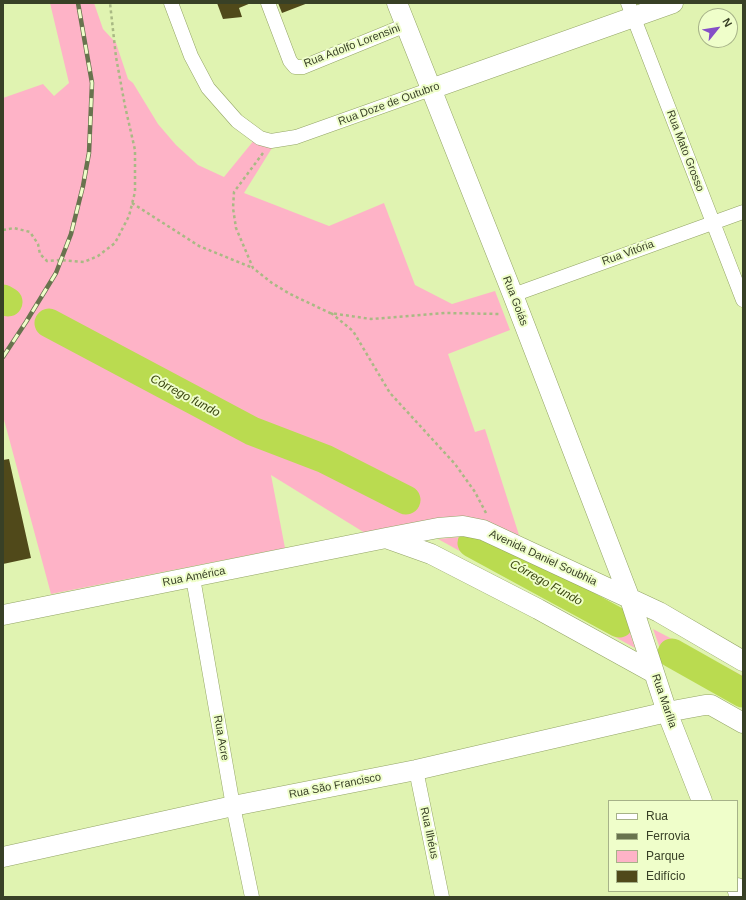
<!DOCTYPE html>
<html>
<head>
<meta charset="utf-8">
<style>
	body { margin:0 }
	#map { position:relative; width:746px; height:900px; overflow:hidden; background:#e0f3b1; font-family:Helvetica,sans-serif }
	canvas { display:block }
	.frame { position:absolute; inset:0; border:4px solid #384026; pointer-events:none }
	.legend { position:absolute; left:608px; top:800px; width:130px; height:92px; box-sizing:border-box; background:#effeca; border:1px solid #a6b288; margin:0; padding:5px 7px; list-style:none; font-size:12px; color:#384026 }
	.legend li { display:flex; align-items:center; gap:8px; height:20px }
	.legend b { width:20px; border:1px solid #a6b288 }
	.north { position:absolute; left:698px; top:8px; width:40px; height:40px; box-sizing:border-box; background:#effeca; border:1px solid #a6b288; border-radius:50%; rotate:60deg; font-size:11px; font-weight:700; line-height:16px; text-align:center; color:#384026 }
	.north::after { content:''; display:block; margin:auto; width:14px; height:18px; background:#854fc7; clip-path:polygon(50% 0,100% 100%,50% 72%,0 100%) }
</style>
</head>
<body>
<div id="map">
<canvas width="746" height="900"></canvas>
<div class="frame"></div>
<ul class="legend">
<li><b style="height:5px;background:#fff"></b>Rua</li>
<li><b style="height:5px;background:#68734e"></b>Ferrovia</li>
<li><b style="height:11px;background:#feb3c7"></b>Parque</li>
<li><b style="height:11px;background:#50491a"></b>Edifício</li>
</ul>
<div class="north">N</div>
</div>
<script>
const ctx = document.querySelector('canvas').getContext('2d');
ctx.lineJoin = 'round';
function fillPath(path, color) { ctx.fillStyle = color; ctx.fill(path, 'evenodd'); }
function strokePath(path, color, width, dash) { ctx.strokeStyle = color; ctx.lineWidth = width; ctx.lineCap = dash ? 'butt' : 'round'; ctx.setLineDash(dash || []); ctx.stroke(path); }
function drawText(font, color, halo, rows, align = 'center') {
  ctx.font = font + ' Helvetica,sans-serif'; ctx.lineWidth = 4; ctx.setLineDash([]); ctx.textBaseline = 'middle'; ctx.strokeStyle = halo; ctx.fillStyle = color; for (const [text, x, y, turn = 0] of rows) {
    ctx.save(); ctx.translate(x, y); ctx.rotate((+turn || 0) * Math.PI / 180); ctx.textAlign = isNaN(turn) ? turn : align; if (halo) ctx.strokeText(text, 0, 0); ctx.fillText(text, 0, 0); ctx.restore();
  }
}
fillPath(new Path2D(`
	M50,3H94L103,29L116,43L128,79L133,83L158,124L176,145L198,165L224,177L255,139L272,148L244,193L329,226L384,203L415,285L452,304L495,291L510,330L448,354L475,432L485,429L519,535L528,551L485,527L365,533L271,475L285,548L51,594L3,416V98L43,84L54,96L69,83Z
	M471,536L622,609L635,648L438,539Z
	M653,629L743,676V705L665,662Z`), '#feb3c7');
strokePath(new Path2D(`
	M3,299L8,302
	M49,323L252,431L325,459L406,500
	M472,543L619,623
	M672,653L743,693`), '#badb50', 29);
fillPath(new Path2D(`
	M217,3H251L239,8L242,17L223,19Z
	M278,3H308L282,13Z
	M9,459L31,558L3,564V460Z`), '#50491a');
const street = new Path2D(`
	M171,3L191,56L208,88L237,121L260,138L271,141L296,137L431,89
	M268,3L290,61L295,67H303L406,25
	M628,3L743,300
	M513,295L743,212
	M193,578L233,806L252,897
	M416,770L442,897`);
const secondary = new Path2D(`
	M397,3L513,295L630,599L667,712L702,801
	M431,89L673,3
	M386,538L431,554L538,609L654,673
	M3,615L386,538L438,528L463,526L483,530L659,612L743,661
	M3,857L233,806L416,770L667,712L705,705H711L743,723
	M737,888L740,897`);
strokePath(street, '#93a466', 15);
strokePath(secondary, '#93a466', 21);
strokePath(new Path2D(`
	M263,153L234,192L233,208L236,228L253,268L272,283L290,294L330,313L371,319L445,313L501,314
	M132,203L199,246L253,268
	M3,230L14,228L30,232L38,244L40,254L47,261L61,260L84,262L98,256L115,243L129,216L135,192V150L125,106L116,57L110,3
	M331,313L353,331L390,393L455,464L475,492L486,513`), '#a9b984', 2.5, [3, 3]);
strokePath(street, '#fff', 14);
strokePath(secondary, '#fff', 20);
const rail = new Path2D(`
	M3,357L26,322L56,273L71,234L83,186L89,153L92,83L78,3`);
strokePath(rail, '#68734e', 4.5);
strokePath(rail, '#effeca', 3, [9]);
drawText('11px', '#384026', '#effeca', [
	["Rua Adolfo Lorensini",352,46,-21],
	["Rua Doze de Outubro",389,104,-20],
	["Rua Mato Grosso",685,151,69],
	["Rua Vitória",628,253,-20],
	["Rua Goiás",515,301,69],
	["Avenida Daniel Soubhia",543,558,25],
	["Rua América",194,577,-11],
	["Rua Marília",664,701,71],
	["Rua Acre",221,738,80],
	["Rua São Francisco",335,786,-11],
	["Rua Ilhéus",429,833,78]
]);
drawText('italic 12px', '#3a460f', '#effeca', [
	["Córrego fundo",185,396,28],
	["Córrego Fundo",546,583,29]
]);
</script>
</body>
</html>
